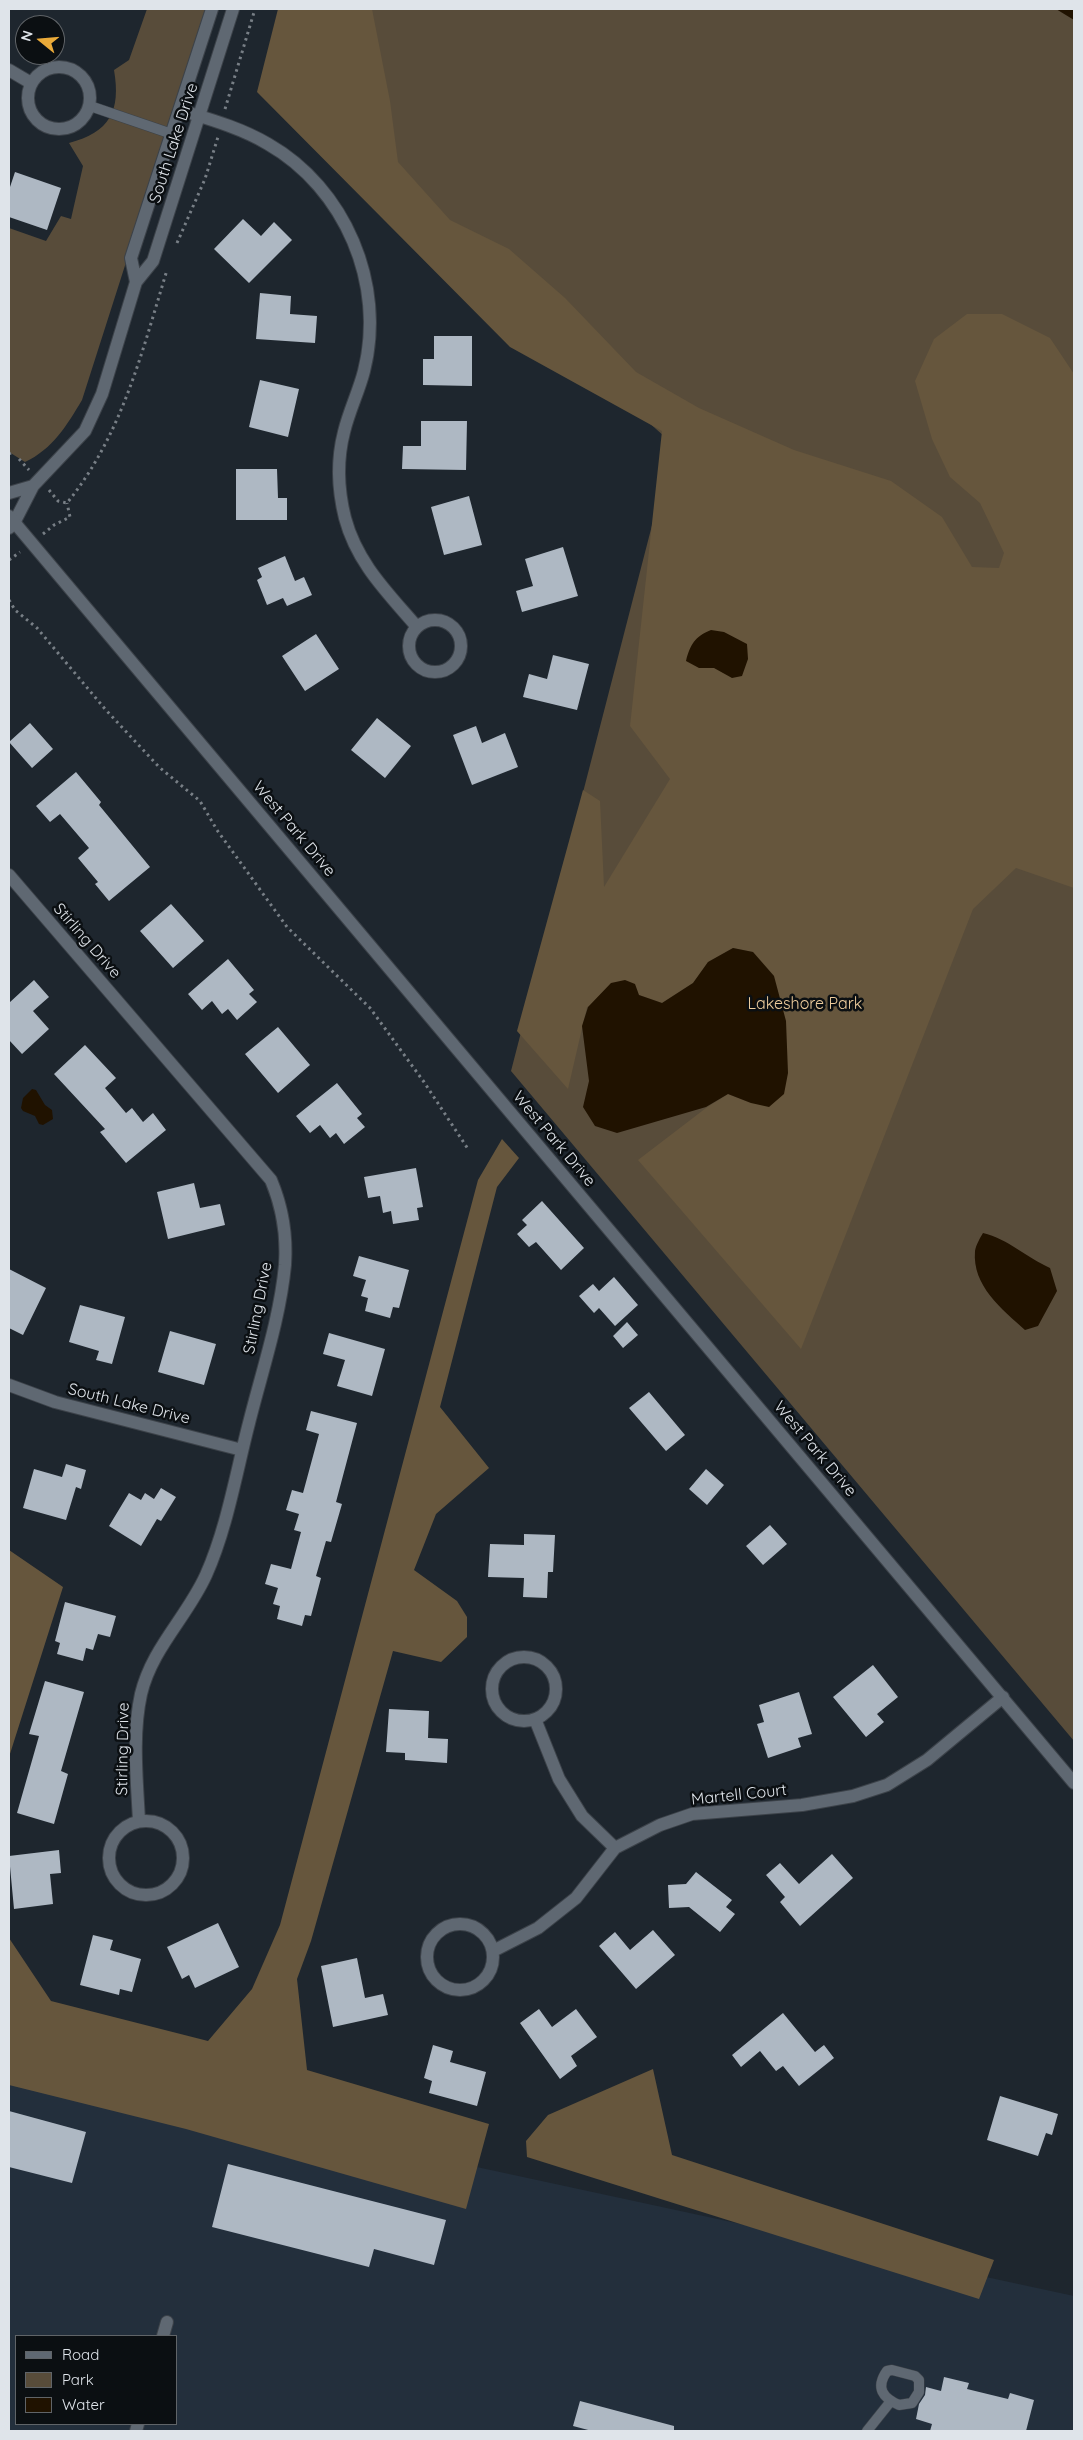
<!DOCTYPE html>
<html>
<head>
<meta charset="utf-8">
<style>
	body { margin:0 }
	#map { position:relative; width:1083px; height:2440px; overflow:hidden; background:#1e262e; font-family:Quicksand,sans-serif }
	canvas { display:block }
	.frame { position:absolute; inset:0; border:10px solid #dfe4ea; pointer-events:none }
	.legend { position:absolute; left:15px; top:2335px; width:162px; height:90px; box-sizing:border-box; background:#0b0f12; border:1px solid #606468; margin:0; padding:6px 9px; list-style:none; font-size:15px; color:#dfe4ea }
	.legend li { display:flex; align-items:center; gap:10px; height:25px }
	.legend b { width:25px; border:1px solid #606468 }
	.north { position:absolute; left:15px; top:15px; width:50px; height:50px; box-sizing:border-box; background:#0b0f12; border:1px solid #606468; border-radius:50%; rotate:287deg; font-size:14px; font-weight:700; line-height:20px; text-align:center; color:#dfe4ea }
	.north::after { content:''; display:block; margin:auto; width:18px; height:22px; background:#eaaa39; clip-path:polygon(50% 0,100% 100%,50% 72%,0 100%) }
</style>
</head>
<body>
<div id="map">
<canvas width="1083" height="2440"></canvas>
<div class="frame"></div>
<ul class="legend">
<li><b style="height:6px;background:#5f6872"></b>Road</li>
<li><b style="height:14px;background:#584c3a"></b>Park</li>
<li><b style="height:14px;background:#201200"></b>Water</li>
</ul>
<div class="north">N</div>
</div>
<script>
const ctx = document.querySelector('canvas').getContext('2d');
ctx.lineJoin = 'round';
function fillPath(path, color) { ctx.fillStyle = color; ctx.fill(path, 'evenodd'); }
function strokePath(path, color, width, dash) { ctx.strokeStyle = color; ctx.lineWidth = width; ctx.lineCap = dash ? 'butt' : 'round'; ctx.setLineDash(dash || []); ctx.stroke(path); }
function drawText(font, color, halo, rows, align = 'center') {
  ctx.font = font + ' Quicksand,sans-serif'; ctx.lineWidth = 5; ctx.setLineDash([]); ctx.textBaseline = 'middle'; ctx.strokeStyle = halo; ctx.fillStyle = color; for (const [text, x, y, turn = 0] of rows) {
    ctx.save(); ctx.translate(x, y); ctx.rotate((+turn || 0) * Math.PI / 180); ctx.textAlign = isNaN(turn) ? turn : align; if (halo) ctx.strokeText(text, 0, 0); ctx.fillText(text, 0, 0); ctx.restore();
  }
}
fillPath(new Path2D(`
	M9,2066L1074,2296V2431H9ZM16,2336H176V2424H16Z`), '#232f3c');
fillPath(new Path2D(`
	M147,9H207L82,400C67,425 53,449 25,462L9,452V228L46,241L61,216L71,219L83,166L69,143C110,132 121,111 114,70L129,60Z
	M353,9H1074V1741L511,1071L673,444L348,157Z`), '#584c3a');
fillPath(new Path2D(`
	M278,9H372L390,101L398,162L450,220L509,249L565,298L636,372L699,408L794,450L891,481L942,517L972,567L999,568L1004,553L980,503L950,477L932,439L915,381L934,339L967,314H1002L1050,338L1074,374V888L1016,868L973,909L801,1349L638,1160L706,1108L728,1094L751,1103L774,976L753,952L733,948L708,962L693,983L662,1003L639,995L587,1007L568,1089L517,1031L583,790L600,801L604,887L670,779L630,726L662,431L510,347L257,92Z
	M502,1139L519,1158L497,1187L440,1407L489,1468L436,1514L414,1570L457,1601L467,1617V1637L441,1662L393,1651L311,1941L297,1979L307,2070L489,2124L466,2209L186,2129L9,2085V1938L51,2001L208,2041L252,1989L280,1925L478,1180Z
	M9,1550L63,1587L9,1757Z
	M653,2069L672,2155L994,2260L979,2299L527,2157L526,2141L548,2115Z`), '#66563d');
fillPath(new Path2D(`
	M1056,9H1074V20Z
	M711,630L724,632L747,644L748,659L742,676L732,678L714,668H699L686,661C690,645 695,636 711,630Z
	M733,948L753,952L774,976L786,1021L788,1073L784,1094L769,1107L751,1103L728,1094L706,1107L617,1133L595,1126L583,1107L589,1081L582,1026L588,1007L611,983L625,980L635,984L639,995L662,1003L693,983L708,962Z
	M32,1089L36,1090L45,1105L52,1110L53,1119L43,1125L39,1124L35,1116L23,1111L21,1108L23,1098Z
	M983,1233C1008,1239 1026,1257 1050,1268L1057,1291L1038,1326L1025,1330C1002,1309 972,1286 975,1251C976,1245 980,1238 983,1233Z`), '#201200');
fillPath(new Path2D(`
	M15,172L61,188L47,230L9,217V190Z
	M243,219L261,236L274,222L292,240L249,283L214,249Z
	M260,293L291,296L290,314L317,316L315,343L256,339Z
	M434,336H472V386L423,385V359H434Z
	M260,380L299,389L288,437L249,427Z
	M421,421H467L466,470L402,469L403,446H421Z
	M236,469H277L278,498H287V520H236Z
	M469,496L482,545L444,555L431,507Z
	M563,547L578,596L522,612L516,591L533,586L525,559Z
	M285,556L295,581L304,577L312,595L287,606L283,598L267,605L257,580L262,577L258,568Z
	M316,634L339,669L305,691L282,656Z
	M553,655L589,664L577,710L523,697L529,674L547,679Z
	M377,718L411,746L385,778L351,750Z
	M30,723L53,749L32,768L9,742Z
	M476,726L482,743L505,733L518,767L472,785L453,735Z
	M76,772L101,802L99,805L150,867L109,901L95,884L98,882L78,858L89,848L60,814L50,822L36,806Z
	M171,904L204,941L173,968L140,931Z
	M228,959L254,990L249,994L257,1002L237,1020L228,1009L222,1014L212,1001L202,1010L188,994Z
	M34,980L49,997L33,1011L49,1029L22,1054L9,1040V1003Z
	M278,1027L310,1065L278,1093L245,1054Z
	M85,1045L116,1078L105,1088L126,1113L132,1108L143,1122L153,1113L166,1130L126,1163L100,1132L105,1129L54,1074Z
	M337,1083L362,1114L357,1118L365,1127L344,1144L336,1133L330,1138L320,1125L310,1133L296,1116Z
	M416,1168L423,1207L417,1208L419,1220L393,1224L391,1211L383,1213L380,1196L368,1198L364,1177Z
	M194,1183L200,1208L220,1204L225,1225L168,1239L157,1192Z
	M542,1201L584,1248L561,1270L536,1242L529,1247L517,1234L527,1225L522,1220Z
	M359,1256L409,1270L399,1308L393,1307L390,1318L365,1311L368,1298L361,1296L366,1280L353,1276Z
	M9,1269L46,1288L23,1335L9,1328Z
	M614,1277L638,1305L615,1326L599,1308L594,1313L579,1296L593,1284L599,1291Z
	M80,1305L125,1317L112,1364L96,1360L99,1351L69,1342Z
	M627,1322L638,1335L623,1348L613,1336Z
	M170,1331L216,1344L204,1385L158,1372Z
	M329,1333L385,1349L372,1396L337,1386L345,1360L323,1354Z
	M649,1392L685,1435L666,1451L629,1408Z
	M311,1411L357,1423L336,1502L342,1504L331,1542L326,1541L316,1576L321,1578L311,1616L305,1615L302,1626L277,1619L280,1606L273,1604L278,1588L265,1584L271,1564L291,1569L301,1532L294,1530L299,1514L286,1510L292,1490L303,1493L319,1434L306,1430Z
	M66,1464L86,1470L81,1489L76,1487L66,1520L23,1508L34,1469L62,1477Z
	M706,1469L724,1485L707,1505L689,1489Z
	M161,1488L176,1497L161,1521L157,1519L141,1546L109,1526L129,1493L141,1500L145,1493L154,1499Z
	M770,1525L787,1544L763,1565L746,1546Z
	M524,1534L555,1535L553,1572H548L547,1598L523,1597L524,1578L488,1577L490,1544L524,1545Z
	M65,1602L116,1616L110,1637L98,1634L93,1650L86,1648L83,1661L57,1654L60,1643L55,1641Z
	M873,1665L898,1697L877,1714L884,1722L866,1737L833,1697Z
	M45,1681L84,1692L61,1771L68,1774L54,1824L17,1813L39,1736L29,1734Z
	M799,1692L812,1734L798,1738L801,1747L768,1758L757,1724L764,1722L759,1705Z
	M389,1709L429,1711L428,1738L448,1739L447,1763L405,1760V1753L386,1752Z
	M59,1850L61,1873L50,1874L53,1904L14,1909L9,1856Z
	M832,1854L853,1878L800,1926L780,1902L785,1897L766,1875L780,1863L799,1884Z
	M696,1872L732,1900L726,1907L735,1914L720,1932L689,1907L669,1908L668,1885L686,1884Z
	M218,1923L239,1967L195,1988L189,1975L182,1979L167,1947Z
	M653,1930L675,1955L636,1989L599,1946L615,1932L630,1950Z
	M93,1935L113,1940L110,1950L141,1959L132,1992L120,1989L119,1995L80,1985Z
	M357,1958L365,1998L383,1994L388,2015L333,2027L321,1966Z
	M539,2009L552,2027L576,2009L597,2037L571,2056L577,2066L560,2079L520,2023Z
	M783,2013L815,2052L824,2045L834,2058L799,2086L783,2066L776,2071L760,2051L741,2067L732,2055Z
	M433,2045L453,2051L450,2062L486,2072L477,2106L429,2093L432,2081L424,2078Z
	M1000,2096L1058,2114L1052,2135L1046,2133L1038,2156L987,2140Z
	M9,2111L86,2132L72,2183L9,2167Z
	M228,2164L446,2220L434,2265L374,2249L369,2267L212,2227Z
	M944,2377L969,2383L967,2389L1008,2399L1010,2393L1034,2400L1026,2431H930L932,2424L916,2419L919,2404L925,2395L926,2387L941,2391Z
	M580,2401L674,2426V2431H592L573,2426Z`), '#aeb8c3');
const service = new Path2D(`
	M90,106L172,134
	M892,2370L915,2376L919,2380V2392L912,2403L899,2405C883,2398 875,2388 887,2371Z
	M867,2431L891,2401`);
const minor = new Path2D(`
	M28 98a31 31 0 1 1 62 0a31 31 0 1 1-62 0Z
	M9,70L31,83
	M180,110C209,119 241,128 268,144C345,188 386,284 364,371C359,391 349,411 344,432C337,459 338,490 345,518C357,563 387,592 417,627
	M136,282L131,258L212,9
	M9,493L33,486
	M9,528L14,523L33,486L85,431L102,394L136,282L153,261L233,9
	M409 646a26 26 0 1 1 52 0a26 26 0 1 1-52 0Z
	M9,875L271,1180C282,1206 287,1236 285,1265C280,1318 262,1371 249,1423C236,1473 227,1528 206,1575C187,1617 152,1648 141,1694C132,1735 137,1780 139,1821
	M9,1385L55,1402L242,1450
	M492 1689a32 32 0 1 1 64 0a32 32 0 1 1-64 0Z
	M535,1719L559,1779L582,1816L615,1848
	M109 1858a37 37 0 1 1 74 0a37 37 0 1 1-74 0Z
	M427 1957a33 33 0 1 1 66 0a33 33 0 1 1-66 0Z
	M493,1951L538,1928L576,1898L615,1848L660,1825L692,1814L802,1805L853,1796L887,1785L927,1760L1003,1697
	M163,2336L167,2322
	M136,2431L138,2424`);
const tertiary = new Path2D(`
	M9,516L1074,1783`);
strokePath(service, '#3c4249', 11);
strokePath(minor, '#3c4249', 14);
strokePath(tertiary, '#3c4249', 14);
strokePath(new Path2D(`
	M225,109L255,9
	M177,243L205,179L218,137
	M9,454L11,453
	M19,459L29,470
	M49,490L58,501L67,503C122,435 142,352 167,270
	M43,534L54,525L70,517L67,503
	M9,560L20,552
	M9,600L15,610L37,628L105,709L159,767L200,801L217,830L287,927L370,1008L424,1082L468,1149`), '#787f86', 3, [2.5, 4]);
strokePath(service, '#5f6872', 10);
strokePath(minor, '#5f6872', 12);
strokePath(tertiary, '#5f6872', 12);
drawText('16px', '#dfe4ea', '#0b0f12', [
	["South Lake Drive",174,143,-72],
	["West Park Drive",294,829,50],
	["Stirling Drive",87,941,49],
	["West Park Drive",554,1139,50],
	["Stirling Drive",258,1308,-79],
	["South Lake Drive",129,1404,14],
	["West Park Drive",815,1449,50],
	["Stirling Drive",123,1749,-89],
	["Martell Court",739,1795,-6]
]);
drawText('16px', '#eecd9d', '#0b0f12', [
	["Lakeshore Park",805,1004]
]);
</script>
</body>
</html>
